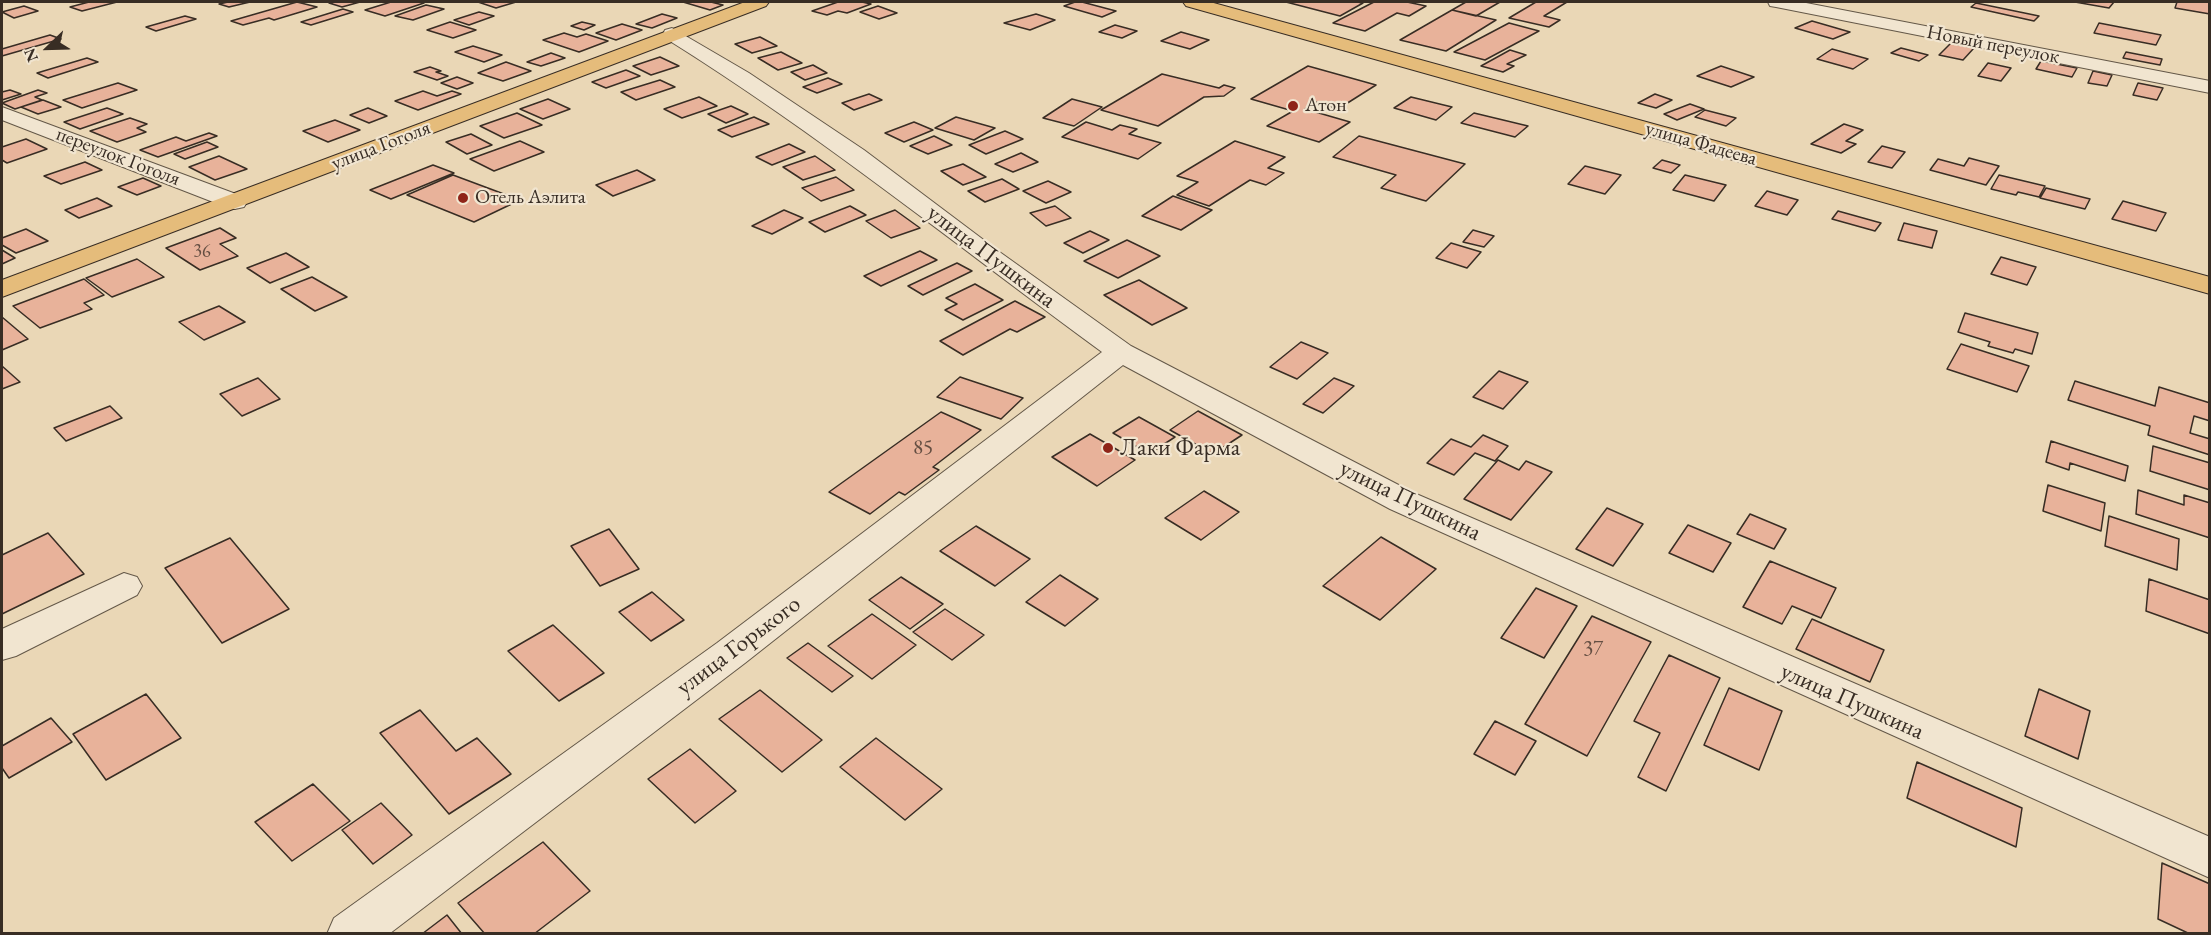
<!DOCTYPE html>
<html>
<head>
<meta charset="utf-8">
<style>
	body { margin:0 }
	#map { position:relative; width:2211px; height:935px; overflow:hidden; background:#ead7b6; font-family:"EB Garamond",serif }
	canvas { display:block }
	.frame { position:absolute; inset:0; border:3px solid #382d24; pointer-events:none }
	.north { position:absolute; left:18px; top:18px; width:60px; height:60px; -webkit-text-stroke:4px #f1e5d0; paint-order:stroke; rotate:247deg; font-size:16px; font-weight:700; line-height:24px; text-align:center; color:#382d24 }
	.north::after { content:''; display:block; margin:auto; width:21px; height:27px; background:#382d24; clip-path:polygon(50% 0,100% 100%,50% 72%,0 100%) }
</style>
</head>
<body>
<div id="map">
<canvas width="2211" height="935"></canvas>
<div class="frame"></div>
<div class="north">N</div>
</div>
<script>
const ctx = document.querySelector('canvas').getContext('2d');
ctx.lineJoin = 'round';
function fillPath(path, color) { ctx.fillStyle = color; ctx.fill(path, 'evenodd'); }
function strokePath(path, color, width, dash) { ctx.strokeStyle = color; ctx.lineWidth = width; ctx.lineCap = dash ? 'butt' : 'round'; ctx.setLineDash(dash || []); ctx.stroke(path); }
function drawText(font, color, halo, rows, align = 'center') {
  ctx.font = font + ' "EB Garamond",serif'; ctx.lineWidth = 4.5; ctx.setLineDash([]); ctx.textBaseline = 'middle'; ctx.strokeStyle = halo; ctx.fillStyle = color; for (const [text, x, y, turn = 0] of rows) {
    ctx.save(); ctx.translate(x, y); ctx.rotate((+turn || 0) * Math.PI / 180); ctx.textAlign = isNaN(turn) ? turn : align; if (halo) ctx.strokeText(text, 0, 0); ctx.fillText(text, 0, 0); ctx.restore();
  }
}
const building = new Path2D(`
	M89,2H117L82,11L70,7Z
	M228,2H250L229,7L219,4Z
	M297,2L317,7L274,20L269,18L243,25L231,21Z
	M335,2H360L342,7L329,3Z
	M391,2H419L424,3L385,16L365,10Z
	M478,2H516L496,8Z
	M683,2H711L723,5L710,10Z
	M838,2H862L871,4L847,13L838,11L827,15L812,11Z
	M1075,2H1082L1116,11L1102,17L1064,6Z
	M1286,2H1357L1363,3L1340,16Z
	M1374,2H1407L1426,6L1409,16L1397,13L1365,31L1333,23Z
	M1466,2H1500L1476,16L1452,10Z
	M1536,2H1567L1544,16L1560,20L1549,27L1509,18Z
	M2075,2H2114L2109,8Z
	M2177,2H2210V14L2175,8Z
	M1976,3L2039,16L2034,21L1971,7Z
	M426,5L444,9L413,20L395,16Z
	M24,6L38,11L14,18L2,12Z
	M878,6L897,13L879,19L860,12Z
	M343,9L353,12L311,25L301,22Z
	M1452,10L1496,20L1446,51L1400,40Z
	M479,12L494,16L469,25L454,20Z
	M662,14L677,18L652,28L636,24Z
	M1036,14L1055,20L1030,30L1004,23Z
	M185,16L196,19L156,31L146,27Z
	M1812,21L1850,32L1833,39L1795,28Z
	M450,22L476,30L453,38L427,30Z
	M582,22L595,25L584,30L571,26Z
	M1509,23L1539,31L1485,60L1454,52Z
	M2099,23L2161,35L2156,45L2094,33Z
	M622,24L642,30L616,40L596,33Z
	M1115,25L1137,31L1122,38L1099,32Z
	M1181,32L1209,40L1190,49L1161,41Z
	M564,33L577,37L586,34L608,41L579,52L543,40Z
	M50,35L61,39L2,56V49Z
	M760,37L777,46L752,53L735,44Z
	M1951,43L1974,48L1963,60L1939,55Z
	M473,46L502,55L484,62L455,52Z
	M1901,48L1928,55L1919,61L1891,53Z
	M1832,49L1868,59L1853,69L1817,59Z
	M1510,50L1526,55L1507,64L1514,66L1503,72L1481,66Z
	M781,52L802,63L778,70L758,58Z
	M2126,52L2162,59L2160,65L2123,58Z
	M551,53L565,58L541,66L527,62Z
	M660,57L679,66L651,75L633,66Z
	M87,58L98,62L48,78L37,73Z
	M2041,61L2077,68L2072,77L2036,69Z
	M506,62L531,71L503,81L478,73Z
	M1988,63L2011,68L2001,81L1978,76Z
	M813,65L827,73L805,80L791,72Z
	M1308,66L1376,85L1338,109L1316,102L1305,109L1350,122L1319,142L1267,126L1293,111L1251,99Z
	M1721,66L1754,77L1731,87L1697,76Z
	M430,67L441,71L436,72L448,76L437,80L414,72Z
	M626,70L640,76L606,88L592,82Z
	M2093,71L2112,75L2107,86L2088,83Z
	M1162,74L1219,88L1224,85L1235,88L1224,96L1204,97L1158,126L1101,110Z
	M457,77L473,83L457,89L441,83Z
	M828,78L842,84L817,93L803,87Z
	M660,80L675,87L636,100L621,92Z
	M118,83L137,90L82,108L63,100Z
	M2138,83L2163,88L2157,100L2133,95Z
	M10,90L21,94L2,100V92Z
	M38,90L47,93L35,97L42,100L15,109L2,103Z
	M423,91L437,96L452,91L461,94L418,110L395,101Z
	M869,94L882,100L854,110L842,103Z
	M1655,94L1672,100L1656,108L1638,103Z
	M699,97L717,106L682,118L664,109Z
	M1411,97L1452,107L1436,120L1394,108Z
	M548,99L570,109L543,119L520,109Z
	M1072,99L1102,107L1074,126L1043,118Z
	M43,100L61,107L38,114L21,107Z
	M1690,104L1704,109L1677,120L1664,114Z
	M731,106L748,114L726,123L708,114Z
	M107,108L123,114L80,129L64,122Z
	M368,108L387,116L369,123L350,115Z
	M1705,110L1736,118L1726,126L1695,117Z
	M517,113L542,125L504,138L480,126Z
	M1474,113L1528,126L1515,137L1461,123Z
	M754,117L769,124L732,137L718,130Z
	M956,117L995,128L974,140L935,128Z
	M130,118L147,124L137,128L146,132L117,142L90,131Z
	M335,120L360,130L328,142L303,131Z
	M914,122L933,130L904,142L885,133Z
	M1086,122L1112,130L1120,125L1137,129L1129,134L1161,143L1138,159L1062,137Z
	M1844,124L1863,130L1846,141L1856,144L1841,153L1811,144Z
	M1005,131L1023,139L986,154L969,145Z
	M209,133L217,136L158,157L140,150L176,137L186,141Z
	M471,134L492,145L467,154L446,142Z
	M934,136L952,145L928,154L910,146Z
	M1359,136L1465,164L1426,201L1381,188L1396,175L1333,157Z
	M26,139L47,149L7,163L2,160V147Z
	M520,141L544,152L494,171L470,159Z
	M1235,141L1285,157L1268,168L1284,173L1266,185L1250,180L1209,206L1177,195L1198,182L1177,176Z
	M207,142L218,147L185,159L174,154Z
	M789,144L805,152L772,165L756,157Z
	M1882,146L1905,152L1892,168L1868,162Z
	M1021,153L1038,162L1013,172L995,164Z
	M219,156L247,169L215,180L189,167Z
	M815,156L835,170L803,180L783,167Z
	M1969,158L1999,166L1986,185L1930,170L1938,159L1964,166Z
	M1662,160L1680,165L1671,173L1653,168Z
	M85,162L102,170L61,184L44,176Z
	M963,164L986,177L963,185L941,171Z
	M433,165L454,173L391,199L370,190Z
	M1585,166L1621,175L1605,194L1568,184Z
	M637,170L655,180L613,196L596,185Z
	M453,175L520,200L474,222L407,195Z
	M1685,175L1726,185L1714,201L1673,190Z
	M1999,175L2045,186L2039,197L2018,192L2016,195L1991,189Z
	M836,177L854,190L821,201L802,188Z
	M143,178L161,186L137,195L118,187Z
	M1002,179L1019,189L985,202L968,191Z
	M1048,181L1071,192L1046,203L1023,191Z
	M2046,188L2090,199L2085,209L2040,198Z
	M1767,191L1798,200L1787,215L1755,206Z
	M1173,196L1212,210L1181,230L1142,216Z
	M97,198L112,206L79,218L65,210Z
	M2123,201L2166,213L2156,231L2112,219Z
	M850,206L866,215L825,232L809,222Z
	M1055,206L1071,218L1046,226L1030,213Z
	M784,210L803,218L772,234L752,226Z
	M895,210L920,228L891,238L866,221Z
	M1838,211L1881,223L1875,231L1832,219Z
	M1904,223L1937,231L1932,248L1898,240Z
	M220,228L236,238L220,244L238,256L200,270L166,248Z
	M26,229L48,241L16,253L2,245V238Z
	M1473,230L1494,236L1484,247L1463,242Z
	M1090,231L1109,240L1083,253L1064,243Z
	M1127,240L1160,256L1118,278L1084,261Z
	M1451,243L1481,252L1467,268L1436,258Z
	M2,250L15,258L2,264Z
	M920,251L937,260L881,286L864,276Z
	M286,253L309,267L270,283L247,268Z
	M2001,257L2036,267L2027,285L1991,274Z
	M137,259L164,277L112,297L86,278Z
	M957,263L972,271L923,295L908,286Z
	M312,277L347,297L315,311L281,289Z
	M84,279L104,295L84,303L92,309L40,328L13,306Z
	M1139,280L1187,308L1152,325L1104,295Z
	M975,284L1003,300L963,320L945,310L957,304L946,298Z
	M1015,301L1045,317L1017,332L1010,329L963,355L940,341Z
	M219,306L245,322L204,340L179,322Z
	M1965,313L2038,333L2032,354L2015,349L2013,353L1988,346L1990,342L1958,332Z
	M2,317L28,339L2,350Z
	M1301,342L1328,353L1297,379L1270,367Z
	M1961,344L2029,366L2017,392L1947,369Z
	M2,366L20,382L2,389Z
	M1499,371L1528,382L1503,409L1473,397Z
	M960,377L1023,398L1001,419L937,397Z
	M258,378L280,399L242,416L220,394Z
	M1334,378L1354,386L1323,413L1303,404Z
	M2075,381L2155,406L2159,387L2210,403V421L2194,416L2190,433L2210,439V455L2148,435L2150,426L2068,400Z
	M110,406L122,418L66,441L54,428Z
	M1198,411L1242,435L1213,454L1170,430Z
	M941,412L981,430L933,467L939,470L905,495L899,492L870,514L829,492Z
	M1139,417L1175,437L1149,454L1113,433Z
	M1090,434L1135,460L1097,486L1052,457Z
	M1483,435L1508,446L1495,461L1475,453L1454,475L1427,463L1451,439L1471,447Z
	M2051,441L2128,466L2125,481L2070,463L2069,470L2046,462Z
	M2153,446L2210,463V490L2150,471Z
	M1498,460L1519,470L1526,461L1552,472L1511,520L1464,499Z
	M2048,485L2105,503L2101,531L2043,511Z
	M2138,490L2184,505V495L2210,503V538L2136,514Z
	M1204,491L1239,512L1201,540L1165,518Z
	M1607,508L1643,524L1613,566L1576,549Z
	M1750,514L1786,529L1774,549L1737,534Z
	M2109,516L2179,539L2177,570L2105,546Z
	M1688,525L1731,543L1713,572L1669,553Z
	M976,526L1030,559L995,586L940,551Z
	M609,529L639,569L600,586L571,546Z
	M48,533L84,574L2,614V555Z
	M1381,537L1436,569L1380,620L1323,586Z
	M230,538L289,609L222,643L165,568Z
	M1770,561L1836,588L1821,618L1792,606L1782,624L1743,607Z
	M1060,575L1098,599L1065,626L1026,602Z
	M901,577L943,604L910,629L869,600Z
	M2149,579L2210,600V634L2146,611Z
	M1536,588L1577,606L1544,658L1501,638Z
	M652,592L684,620L651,641L619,612Z
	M945,609L984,635L952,660L913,632Z
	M872,614L916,645L872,679L828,646Z
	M1592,616L1651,642L1587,756L1525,724Z
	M1812,619L1884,650L1870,682L1796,649Z
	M553,625L604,673L559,701L508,651Z
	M808,643L853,676L832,692L787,658Z
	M1669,655L1720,678L1666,791L1638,777L1660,733L1634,721Z
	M1729,688L1782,711L1759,770L1704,745Z
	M2039,689L2090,711L2078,759L2025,736Z
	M760,690L822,740L782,772L719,719Z
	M146,694L181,738L106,780L73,734Z
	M420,710L456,751L477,738L511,774L449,814L380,733Z
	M51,718L72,742L9,778L2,768V746Z
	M1495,721L1536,741L1515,775L1474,754Z
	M876,738L942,789L905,820L840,767Z
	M690,749L736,791L695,823L648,779Z
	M1917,762L2022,808L2016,847L1907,798Z
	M313,784L350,821L292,861L255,822Z
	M381,803L412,835L373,864L342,830Z
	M543,842L590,891L534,934H485L458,903Z
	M2162,863L2210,884V934H2190L2158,919Z
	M447,915L462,934H422Z`);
fillPath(building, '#e8b29a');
strokePath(building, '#382d24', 1.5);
const minor = new Path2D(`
	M1768,2H1801L2210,81V93L1776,7L1770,6Z
	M672,28L749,73L864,150L1001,253L1131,346L1414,493L2210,837V878L1390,509L1123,365L745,663L389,934H327L334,918L717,643L1102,352C957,246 818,133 665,38L663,34L665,30Z
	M2,107L244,197L247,202L244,207L235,209L226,207L2,120Z
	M124,573L137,577L142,586L137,595L16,656L2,660V629Z`);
const major = new Path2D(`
	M745,2H769L766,6L2,297V280Z
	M1183,2H1210L2210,277V294L1186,6Z`);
strokePath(minor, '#645848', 2);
strokePath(major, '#382d24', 2);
fillPath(minor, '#f1e5d0');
fillPath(major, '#e5bc7b');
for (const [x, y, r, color] of [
	[1293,106,6,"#8f2418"],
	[463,198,6,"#8f2418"],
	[1108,448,6,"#8f2418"]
]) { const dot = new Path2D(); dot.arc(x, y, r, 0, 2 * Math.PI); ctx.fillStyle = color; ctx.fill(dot); strokePath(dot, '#f1e5d0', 2); }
drawText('18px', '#644e42', null, [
	["36",202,252]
]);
drawText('20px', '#382d24', '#f1e5d0', [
	["Новый переулок",1993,45,11],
	["улица Фадеева",1701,144,16],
	["улица Гоголя",381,146,-21],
	["переулок Гоголя",118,157,21]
]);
drawText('20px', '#382d24', '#f1e5d0', [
	["Атон",1305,106],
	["Отель Аэлита",475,198]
], 'left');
drawText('21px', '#644e42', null, [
	["85",923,448],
	["37",1593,649]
]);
drawText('24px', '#382d24', '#f1e5d0', [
	["улица Пушкина",991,257,37],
	["улица Пушкина",1410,501,26],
	["улица Горького",739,646,-37],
	["улица Пушкина",1852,702,24]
]);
drawText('24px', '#382d24', '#f1e5d0', [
	["Лаки Фарма",1120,448]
], 'left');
</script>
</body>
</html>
